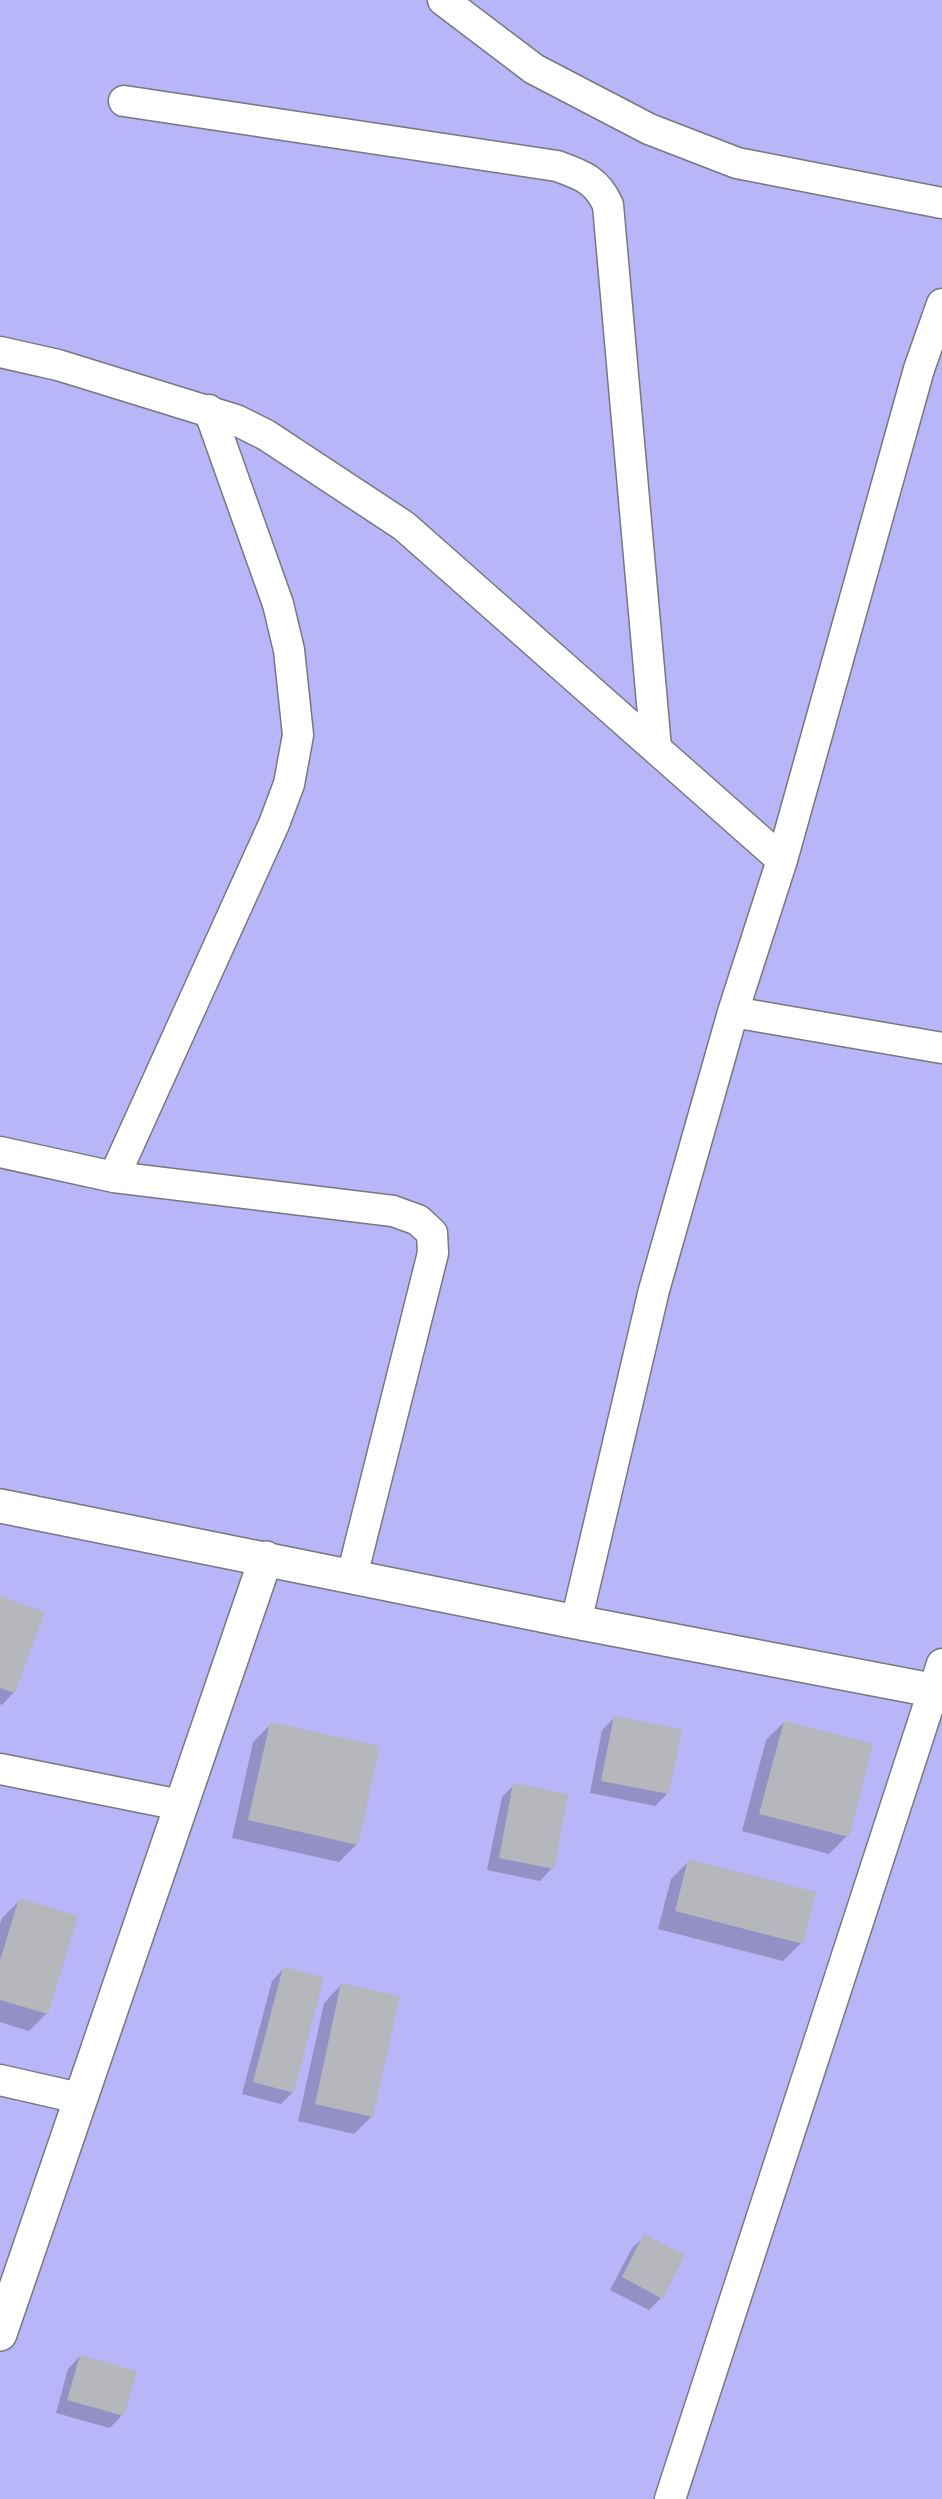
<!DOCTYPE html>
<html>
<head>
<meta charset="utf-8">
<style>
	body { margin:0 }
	canvas { display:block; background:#e5e5ed }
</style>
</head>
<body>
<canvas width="942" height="2499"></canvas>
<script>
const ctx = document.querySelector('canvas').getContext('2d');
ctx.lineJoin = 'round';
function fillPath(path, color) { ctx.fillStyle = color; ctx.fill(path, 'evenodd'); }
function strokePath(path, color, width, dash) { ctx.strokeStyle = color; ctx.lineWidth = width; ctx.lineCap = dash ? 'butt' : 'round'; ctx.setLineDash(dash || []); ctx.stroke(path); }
fillPath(new Path2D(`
	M0,0H942V2499H0Z`), '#b8b5f8');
fillPath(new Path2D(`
	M0,1597L14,1692L2,1705L0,1704Z
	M615,1717L667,1794L655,1806L590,1793L602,1730Z
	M784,1722L847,1836L829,1854L742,1831L766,1740Z
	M271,1724L357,1844L339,1862L232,1838L253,1742Z
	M514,1785L552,1868L540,1881L487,1870L502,1797Z
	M689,1861L801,1943L783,1961L658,1929L671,1879Z
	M20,1900L47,2013L29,2031L0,2022V1924L2,1918Z
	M284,1968L293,2092L281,2104L242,2094L272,1981Z
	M341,1985L372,2116L354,2134L298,2121L324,2003Z
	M645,2236L661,2298L649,2310L610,2290L632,2248Z
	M80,2356L122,2415L110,2428L56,2413L68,2369Z`), '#0003');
fillPath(new Path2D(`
	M0,1596L45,1612L15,1693L0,1688Z
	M614,1716L682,1729L669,1794L601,1781Z
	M784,1721L873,1744L849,1837L759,1814Z
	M270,1722L380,1746L358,1845L248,1820Z
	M513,1783L568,1794L554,1869L499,1858Z
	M688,1859L816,1892L803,1944L675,1911Z
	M19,1898L78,1916L48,2014L0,2000V1961Z
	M283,1967L324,1977L294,2093L253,2082Z
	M341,1983L400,1996L373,2117L315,2104Z
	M644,2234L685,2255L663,2299L622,2277Z
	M80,2355L137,2371L124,2416L67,2400Z`), '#b6b6bd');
const street = new Path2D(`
	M443,0L534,69L649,129L737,163L942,203
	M124,101L557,166C582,175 597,180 608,205L656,748
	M0,352L58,365L236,420L266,435L404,526L782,860
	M733,1012L942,1048
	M0,1152L114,1177L393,1211L418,1220L432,1233L433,1253L352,1576
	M114,1177L274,824L289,784L298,735L289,650L278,604L209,410
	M576,1622L654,1290L733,1012L782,860L919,369L942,304
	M0,1769L180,1805
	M0,2080L79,2098
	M670,2499L942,1664`);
const secondary = new Path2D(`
	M0,1506L576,1622L942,1692
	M0,2334L266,1558`);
strokePath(street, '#77777d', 33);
strokePath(secondary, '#77777d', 36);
strokePath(street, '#fff', 30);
strokePath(secondary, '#fff', 33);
</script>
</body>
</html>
